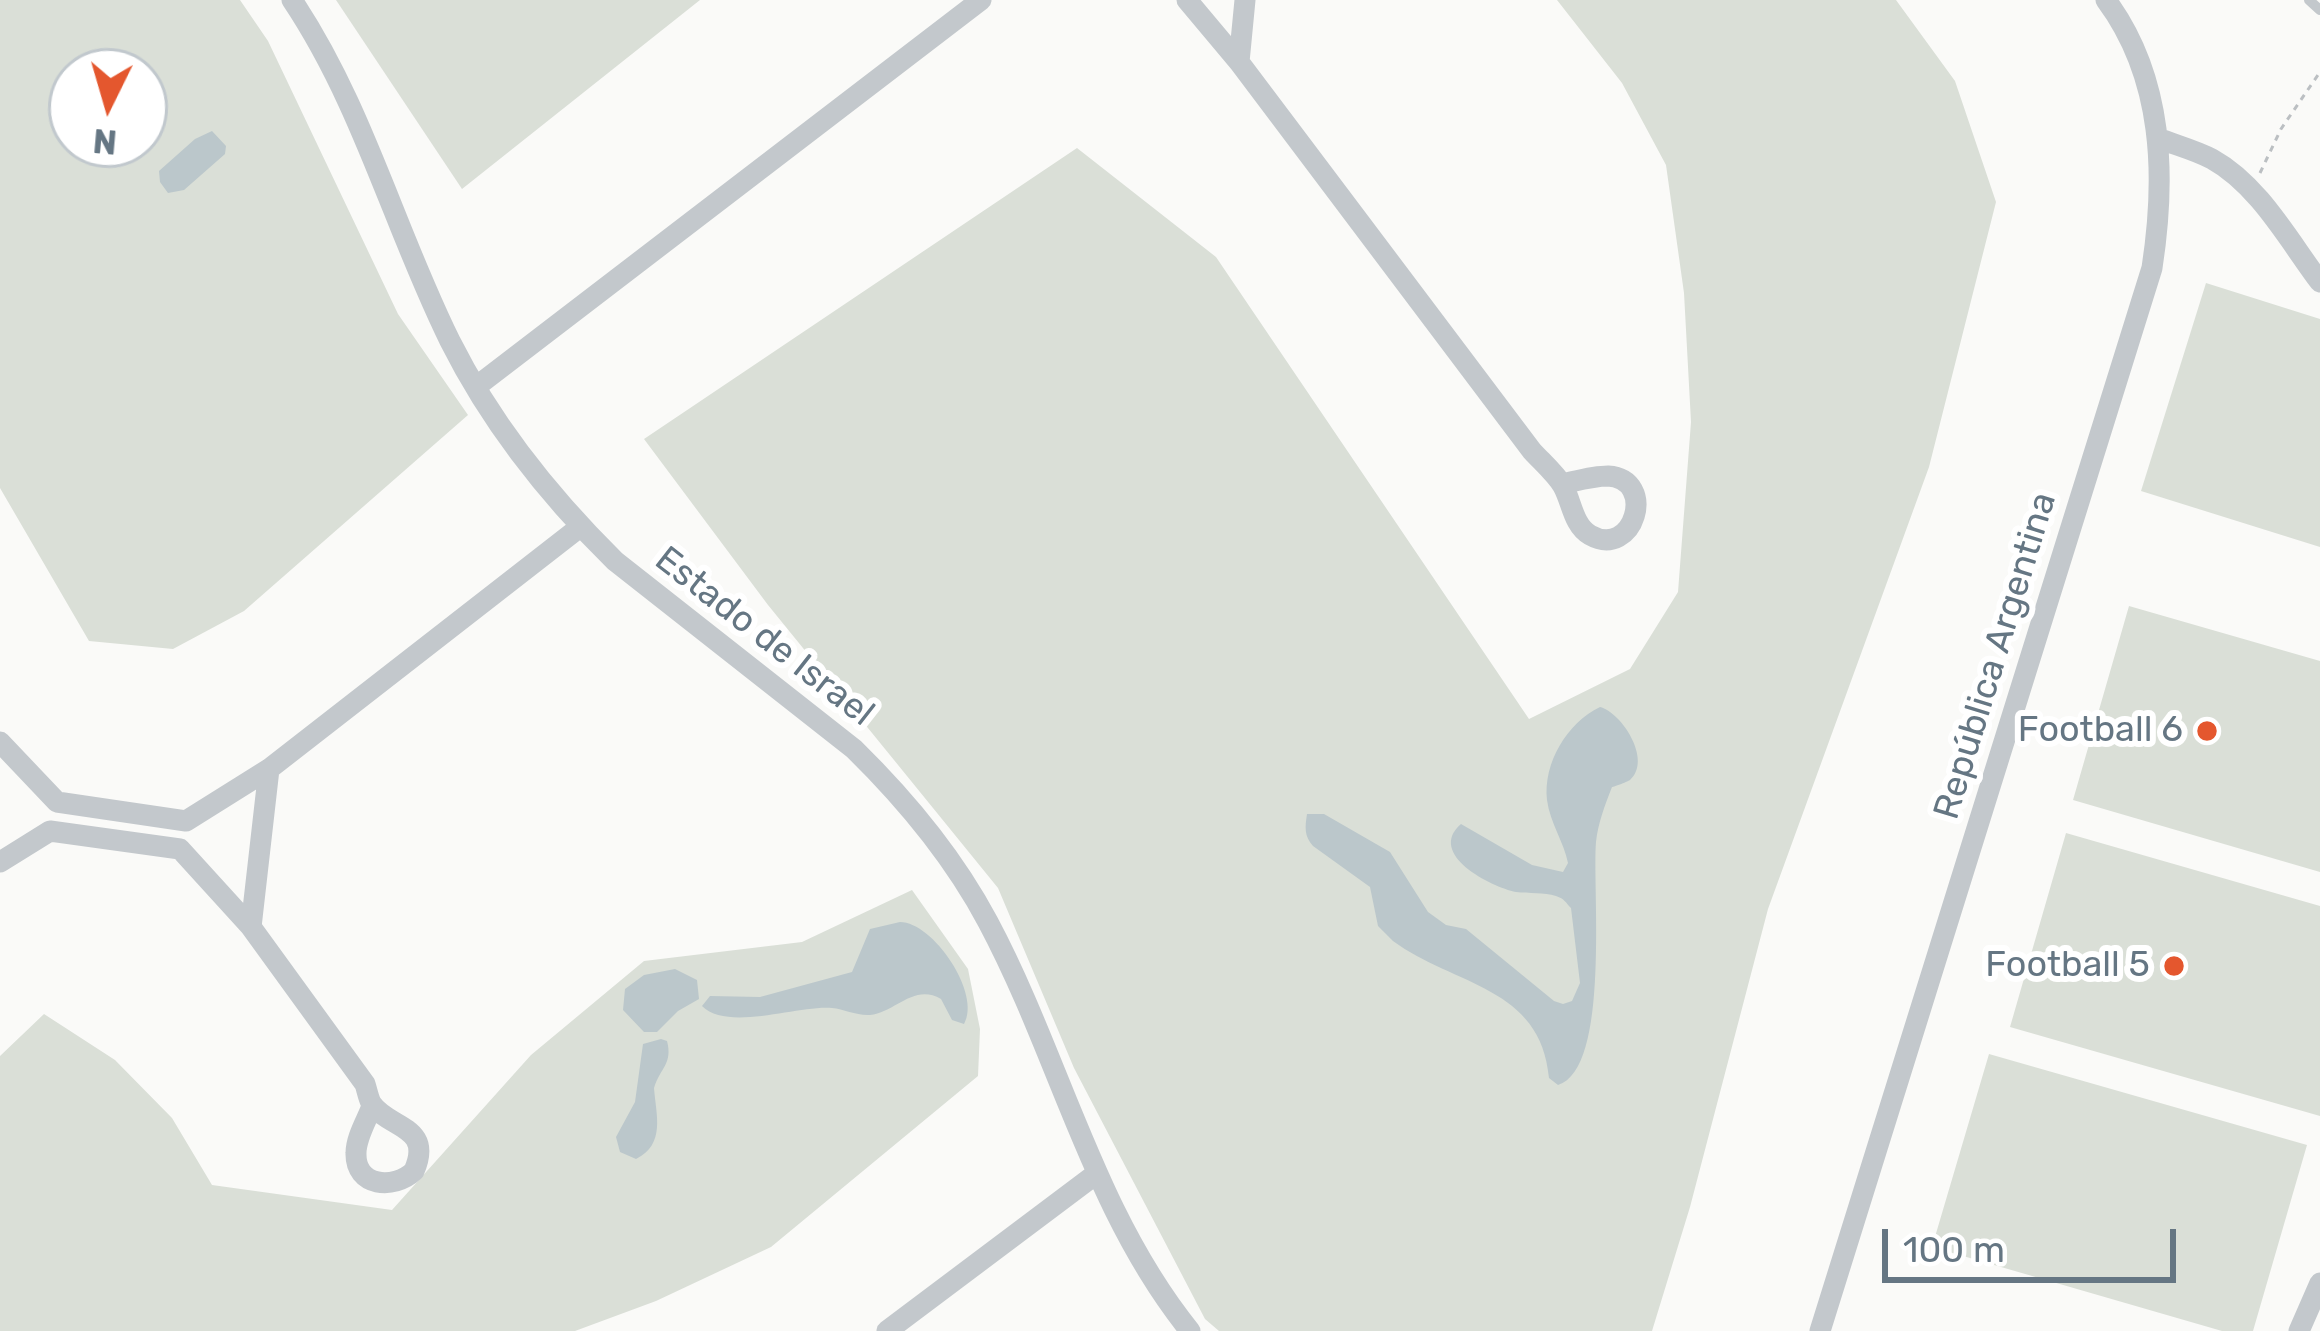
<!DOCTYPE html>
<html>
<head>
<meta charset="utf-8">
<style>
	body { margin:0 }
	#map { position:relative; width:2320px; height:1331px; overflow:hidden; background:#fafaf8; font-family:Rubik,sans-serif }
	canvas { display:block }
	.north { position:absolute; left:48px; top:48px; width:120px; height:120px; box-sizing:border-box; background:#fff; border:3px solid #c1c8cd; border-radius:50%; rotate:185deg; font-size:33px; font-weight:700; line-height:48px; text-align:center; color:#657683 }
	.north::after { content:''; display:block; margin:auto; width:42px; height:54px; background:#e4572e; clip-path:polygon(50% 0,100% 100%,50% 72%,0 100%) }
	.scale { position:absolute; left:1882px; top:1229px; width:294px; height:54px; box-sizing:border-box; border:6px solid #657683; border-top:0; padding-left:15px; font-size:36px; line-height:42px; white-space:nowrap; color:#657683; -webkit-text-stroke:9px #fff; paint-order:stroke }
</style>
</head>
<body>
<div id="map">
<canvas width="2320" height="1331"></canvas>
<div class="north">N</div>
<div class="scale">100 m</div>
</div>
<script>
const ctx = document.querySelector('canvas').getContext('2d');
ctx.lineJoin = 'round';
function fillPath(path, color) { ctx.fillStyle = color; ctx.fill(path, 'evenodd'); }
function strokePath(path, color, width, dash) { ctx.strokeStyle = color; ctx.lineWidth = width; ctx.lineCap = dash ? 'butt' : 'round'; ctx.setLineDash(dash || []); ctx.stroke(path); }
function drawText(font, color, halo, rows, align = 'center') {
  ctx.font = font + ' Rubik,sans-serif'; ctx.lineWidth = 12; ctx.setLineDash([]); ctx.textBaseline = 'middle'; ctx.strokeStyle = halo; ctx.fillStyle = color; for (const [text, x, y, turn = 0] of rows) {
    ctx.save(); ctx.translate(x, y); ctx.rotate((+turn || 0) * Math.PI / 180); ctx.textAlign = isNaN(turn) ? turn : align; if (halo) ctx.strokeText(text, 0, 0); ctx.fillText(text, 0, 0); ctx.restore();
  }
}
fillPath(new Path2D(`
	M0,0H240L268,41L398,314L468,415L244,611L173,649L89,641L0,488ZM72,72H144V144H72Z
	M336,0H700L462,189Z
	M1557,0H1896L1955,81L1996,202L1929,467L1768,909L1690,1207L1652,1331H1219L1205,1319L1074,1068L998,888L768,605L644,439L1077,148L1216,257L1529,719L1630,669L1678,592L1691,422L1684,293L1666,165L1622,83Z
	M2206,283L2320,319V547L2141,491Z
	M2129,606L2320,661V872L2073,800Z
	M2066,833L2320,906V1116L2010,1027Z
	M912,890L968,969L980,1029L978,1076L771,1247L656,1301L575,1331H0V1056L44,1014L115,1060L172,1118L212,1185L392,1210L531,1055L644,961L802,942Z
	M1989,1054L2307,1145L2253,1331H2222L1932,1247Z`), '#dadfd7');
fillPath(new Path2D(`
	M212,131L226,146L225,154L184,190L168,193L160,182L159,171L195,139Z
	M1600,707C1621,712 1653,760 1630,780C1629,781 1614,787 1612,787C1605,805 1598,823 1596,842C1592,887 1611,1069 1558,1085L1549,1078C1541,986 1454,986 1393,941L1378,926L1370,887L1313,846C1304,836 1305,827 1307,814H1324L1390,852L1428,912L1446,925L1466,929L1554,1001L1563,1004L1572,1001L1580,983L1571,908C1565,902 1565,899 1556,896C1544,892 1529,894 1516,892C1491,887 1426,854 1461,824L1532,865L1563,872L1568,863C1564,842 1550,823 1547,800C1543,763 1567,723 1600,707Z
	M900,922C933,922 982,994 964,1024L952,1020L941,999C914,983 896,1012 870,1015C857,1016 844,1009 832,1008C798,1005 728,1032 702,1006L710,996L760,997L852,972L870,929Z
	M675,969L697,980L699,999L678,1011L657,1032H644L623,1010L625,989L644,975Z
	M661,1039L667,1041C673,1064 660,1068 654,1088C656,1115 666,1144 636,1159L620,1152L616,1137L635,1102L643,1044Z`), '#bbc7cb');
strokePath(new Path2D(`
	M2260,173L2281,129L2320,72`), '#bbbfc2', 3, [6, 6]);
strokePath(new Path2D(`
	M2309,0L2320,10`), '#c3c8cc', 10);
strokePath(new Path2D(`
	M292,0C363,106 394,228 450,341C491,423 550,497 615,561L854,749C906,800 954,858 988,922C1060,1057 1093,1211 1190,1331
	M1187,0L1239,62
	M1245,0L1239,62L1532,451C1542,462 1555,473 1563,486C1572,502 1573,525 1590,535C1634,560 1658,479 1608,476C1593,476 1576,481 1562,484
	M2158,138C2175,145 2195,150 2212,159C2259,185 2289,241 2320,282
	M477,386L981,0
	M0,742L57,802L186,821L269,769L580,527
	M0,862L50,831L180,849L251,927L365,1084C367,1090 368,1097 371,1103C388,1129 434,1125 414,1171C394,1190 355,1187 356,1153C356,1137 367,1120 372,1106
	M251,927L269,769
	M887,1331L1096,1174
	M1820,1331L2152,268C2166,177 2164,78 2106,0
	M2299,1331L2320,1283`), '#c3c8cc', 21);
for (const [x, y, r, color] of [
	[2207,731,12,"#e4572e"],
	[2174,966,12,"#e4572e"]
]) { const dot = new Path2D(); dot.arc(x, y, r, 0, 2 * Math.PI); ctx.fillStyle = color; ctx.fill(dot); strokePath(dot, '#fff', 4.5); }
drawText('36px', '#657683', '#fff', [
	["Estado de Israel",764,637,38],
	["República Argentina",1996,656,-73]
]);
drawText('36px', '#657683', '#fff', [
	["Football 6",2183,731],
	["Football 5",2150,966]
], 'right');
</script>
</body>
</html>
